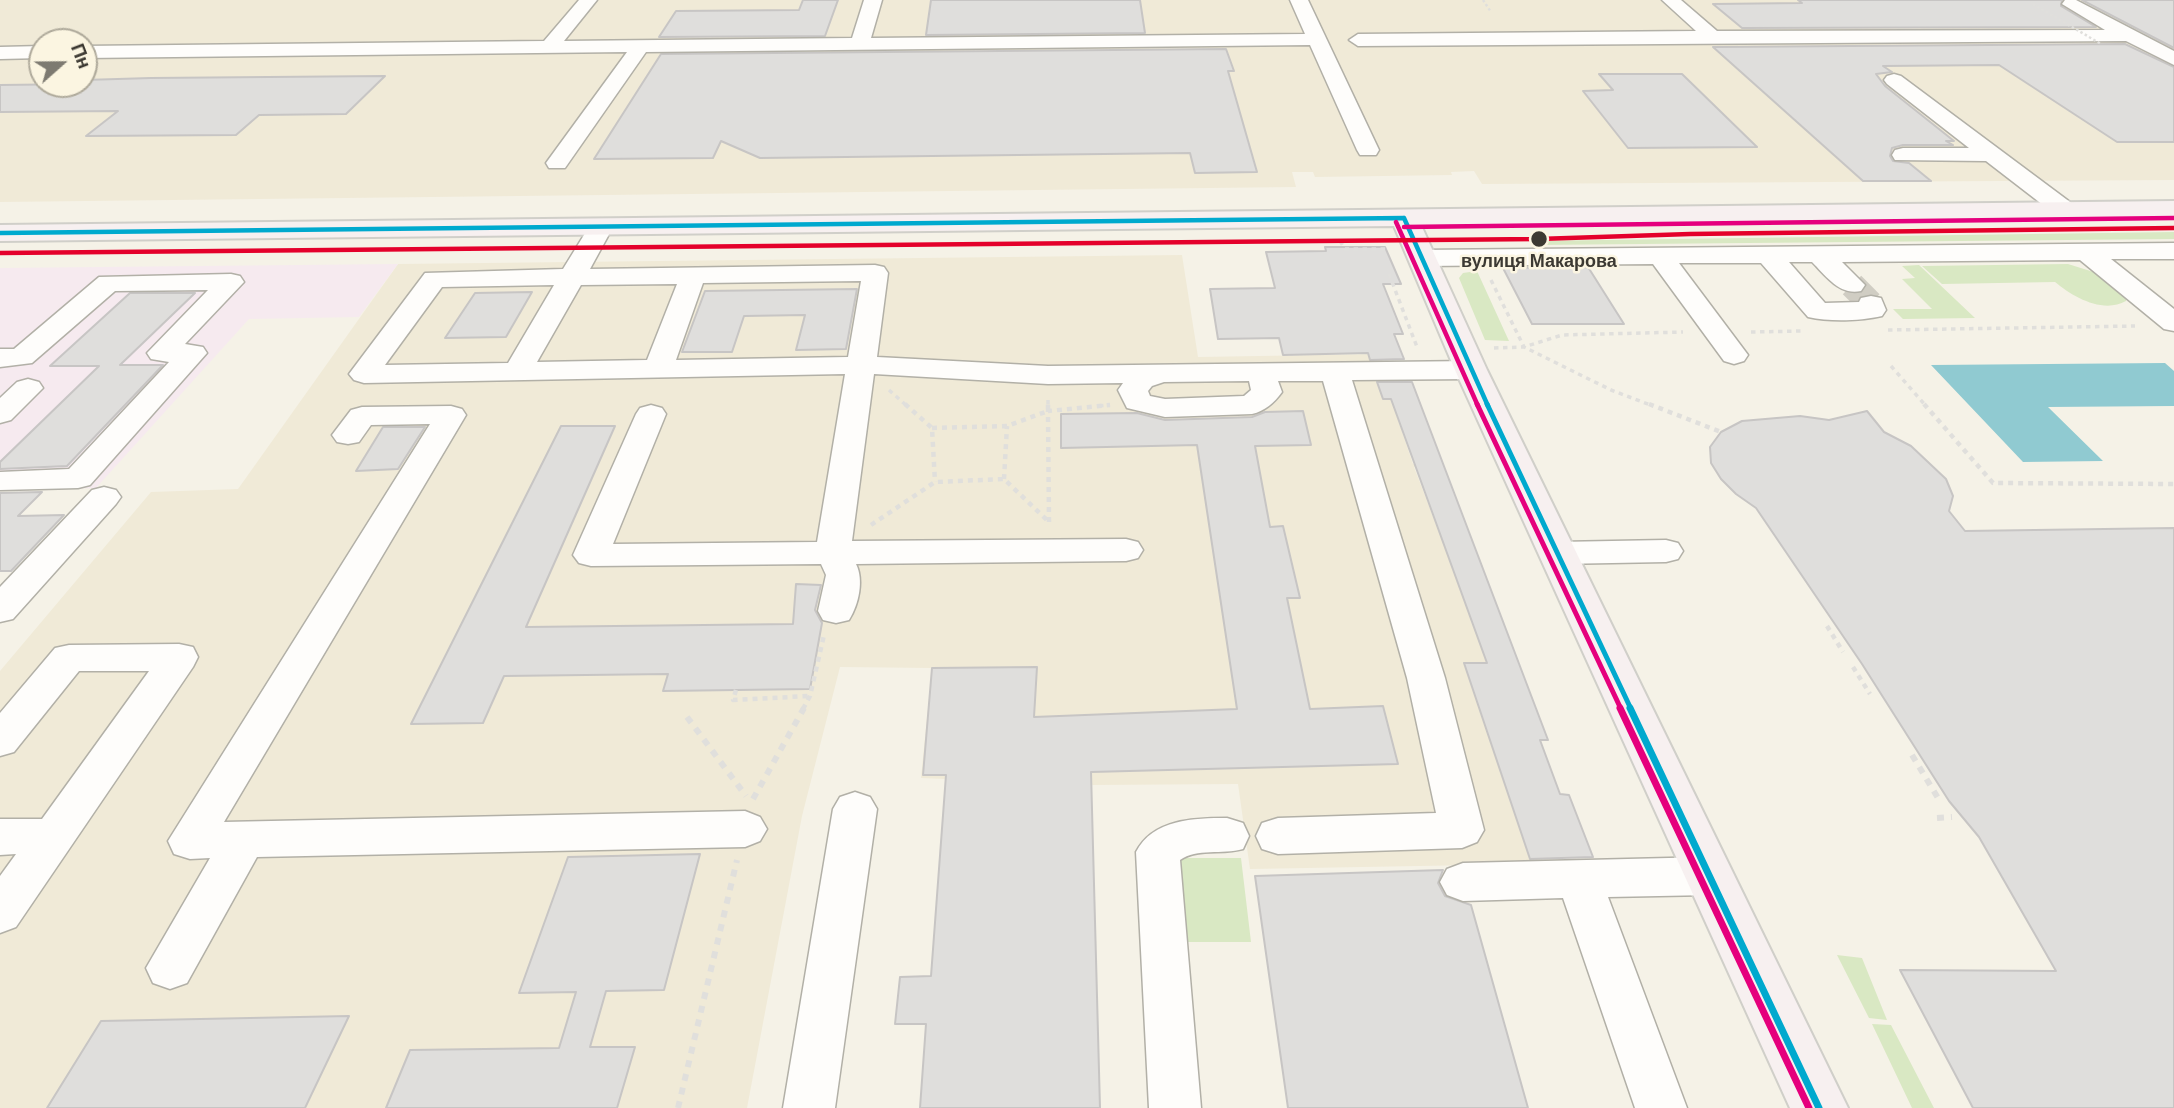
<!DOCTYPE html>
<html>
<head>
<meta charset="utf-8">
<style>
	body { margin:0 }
	#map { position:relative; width:2174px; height:1108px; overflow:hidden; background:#f5f2e7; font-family:"DM Sans",sans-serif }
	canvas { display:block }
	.north { position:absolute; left:28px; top:28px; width:70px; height:70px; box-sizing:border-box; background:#fbf5e1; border:2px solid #afaa9b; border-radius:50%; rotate:69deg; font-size:19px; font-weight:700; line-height:28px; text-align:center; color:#3c3932 }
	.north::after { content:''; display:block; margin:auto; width:24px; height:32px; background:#7d7a71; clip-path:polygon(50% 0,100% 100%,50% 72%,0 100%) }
</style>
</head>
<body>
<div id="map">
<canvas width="2174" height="1108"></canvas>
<div class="north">Пн</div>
</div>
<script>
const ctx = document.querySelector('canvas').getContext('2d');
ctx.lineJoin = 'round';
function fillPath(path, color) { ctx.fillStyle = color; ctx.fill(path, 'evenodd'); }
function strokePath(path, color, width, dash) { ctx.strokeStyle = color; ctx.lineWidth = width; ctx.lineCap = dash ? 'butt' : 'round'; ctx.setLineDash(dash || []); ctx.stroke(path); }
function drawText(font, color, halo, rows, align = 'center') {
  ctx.font = font + ' "DM Sans",sans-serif'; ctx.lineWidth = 5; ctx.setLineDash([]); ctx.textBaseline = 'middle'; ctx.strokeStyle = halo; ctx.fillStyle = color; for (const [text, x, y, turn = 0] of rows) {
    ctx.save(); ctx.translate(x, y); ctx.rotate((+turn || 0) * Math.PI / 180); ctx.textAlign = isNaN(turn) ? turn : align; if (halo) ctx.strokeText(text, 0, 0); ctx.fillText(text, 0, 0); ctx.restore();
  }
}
fillPath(new Path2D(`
	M0,0H2174V180L1482,184L1474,171L1451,172L1452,175L1315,177L1313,172H1292L1296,187L0,202ZM42,42H84V84H42Z
	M1182,255L1198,357L1380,354L1389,379L1376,380L1383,399H1391L1413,464H1442L1414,467L1443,542H1473L1483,567L1453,568L1478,639H1510L1519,663L1464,664L1532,864L1250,869L1238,784L1091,785L921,778L932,668L840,667L802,816L747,1108H0V671L151,492L238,489L398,264Z`), '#f0ead7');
fillPath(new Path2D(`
	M398,264L359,317L249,319L96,488L0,491V268Z`), '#f6eaef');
fillPath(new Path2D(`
	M2174,232V239L1536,245L1532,241Z
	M2068,264L2100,274L2126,295V301C2103,314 2073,297 2055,282L1942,284L1922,266Z
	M1919,265L1975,318L1903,319L1893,309H1932L1902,279L1915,278L1902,266Z
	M1477,271L1509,341L1485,340L1459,278L1463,273Z
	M1163,858H1241L1251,942H1168Z
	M1837,955L1862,958L1887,1020L1869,1018Z
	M1872,1024L1891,1025L1934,1108H1912Z`), '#d9e8c3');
fillPath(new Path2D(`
	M2165,363L2174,371V406L2048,407L2103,461L2023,462L1931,365Z`), '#90cad1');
const building = new Path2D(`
	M803,0H838L825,36L659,37L676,11L799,10Z
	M931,0H1140L1145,33L926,35Z
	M1798,0H2062L2061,6L2096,27L1742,28L1713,4L1802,3Z
	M2082,0H2174V48Z
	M2125,44L2174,67V142H2117L1999,65L1883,66L1892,72L1876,74L1885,86L1954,141H1946L1953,145H1903L1892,148L1890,156L1893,161L1909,163L1931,181H1863L1713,47Z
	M1226,49L1234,71H1228L1257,172L1195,173L1190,153L760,158L721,141L713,158L594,159L661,54Z
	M1599,74H1682L1757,147L1628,148L1583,91L1613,90Z
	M385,76L346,114L259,115L236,135L86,136L118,111L0,112V85L84,84V80L151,78Z
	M1325,247H1385L1401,284H1383L1403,334H1394L1404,359L1370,360L1368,353L1283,355L1279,338L1218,339L1210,289L1275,288L1266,252L1326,251Z
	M1588,267L1624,324H1532L1503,268Z
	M857,289L846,349L796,350L805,315L744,316L732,352H682L705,291Z
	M532,292L506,337L445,338L475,293Z
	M130,293H195L120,365H163L67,466L0,469V462L99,366H50Z
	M1377,382H1412L1548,740H1540L1560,794L1569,795L1593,857L1530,859L1464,663H1487L1391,399H1383Z
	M1303,411L1311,445L1255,446L1270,527L1283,526L1300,598H1287L1310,709L1383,706L1398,764L1091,772L1100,1108H920L926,1024H895L900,977L931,976L946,775H923L932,668L1037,667L1034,717L1237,709L1197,445L1061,448V414L1137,413L1165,420L1252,417L1265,412Z
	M1867,411L1884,432L1911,446L1946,479L1953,496L1949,511L1965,531L2174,528V1108H1973L1900,970L2056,971L1979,837L1949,801L1862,664L1756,508L1736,494L1721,479L1711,463L1710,447L1721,432L1742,421L1800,416L1829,420Z
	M561,426H615L526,627L793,624L796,584L821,585L815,610L822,623L810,689L663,691L668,674L504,676L483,723L411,724Z
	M383,427H425L398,469L356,471Z
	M42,492L18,516L64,515L11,571H0V493Z
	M700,854L664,990L606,991L590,1047H635L617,1108H386L410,1050L559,1048L576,992L519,993L568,857Z
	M1443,870L1438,883L1445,896L1471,905L1528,1108H1288L1255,876Z
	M349,1016L305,1108H47L101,1021Z`);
fillPath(building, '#dfdedc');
strokePath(building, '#c7c5c4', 2);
strokePath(new Path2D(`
	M1852,285L1871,304`), '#d0cdc3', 26, [26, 13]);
const minor = new Path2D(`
	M579,0H597L564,41L852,38L864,0H882L871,38L1305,34L1290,0H1308L1379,150L1376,155H1360L1357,150L1310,45L646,52L565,168H549L546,163L627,52L84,58V46L544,41Z
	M1662,0H1681L1717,31L2105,30L2062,4L2065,0H2076L2174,51V65L2126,41L1358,46L1349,40L1358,34L1696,31Z
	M42,46V58L0,59V47Z
	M1894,74L1901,76L2074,205L2077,210L2074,215L2065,217L2056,215L1986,161L1895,160L1892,155L1895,150L1903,148H1969L1887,84L1884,80L1887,76Z
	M601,220L610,222L613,227L590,269L875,265L884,267L888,273L877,357L1048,366L1471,361L1481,364L1486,370L1481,376L1471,379L1352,380L1445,678L1484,830L1477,842L1462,848L1278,854L1262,849L1256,836L1262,823L1278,818L1436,813L1407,678L1323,381H1278L1282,392C1274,403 1265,411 1252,414L1165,417L1127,408L1118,390L1123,383L1048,384L874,374L852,541L1126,539L1138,542L1143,550L1138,558L1126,561L856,564C864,580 859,604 849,620L836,623L823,620L818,611L826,575L821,564L591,566L579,563L573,555L636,414L640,408L651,405L662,408L666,414L613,544L817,542L845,374L364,383L354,380L349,374L425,273L563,269L592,222ZM861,281L848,357L676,360L703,283ZM677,284L647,360L537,362L581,285ZM554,285L508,363L385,365L442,287ZM1249,381L1251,390L1244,396L1165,399L1150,396L1148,391L1152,386L1164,382Z
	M2174,243V259H2111L2174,309V331L2164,329L2080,260L1842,262L1865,285L1861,291C1840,296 1826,276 1812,262H1789L1825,303L1859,302L1861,298L1871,296L1881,298L1886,310L1882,316C1860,321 1830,322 1808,317L1761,263H1679L1748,355L1744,361L1734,364L1724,361L1653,264L1421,266L1412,263L1408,258L1412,253L1421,250Z
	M231,274L240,276L244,282L185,344L203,347L207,353L90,485L78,488L0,490V472L69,469L169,362L151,359L147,353L208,290L115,291L32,363L0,367V349H14L99,277Z
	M28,379L39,382L43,388L11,420L0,423V398L17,382Z
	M451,406L462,409L466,415L224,822L745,811L760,817L767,829L760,841L745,847L257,857L187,983L170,989L153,983L146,968L210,858L190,859L174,854L168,841L430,424L371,425L359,442L348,444L337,442L332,435L351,410L362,407Z
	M104,487L116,490L121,497L116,504L13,619L0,622V587L92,490Z
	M1666,540L1678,543L1683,551L1678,559L1666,562L1558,564L1546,561L1541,553L1546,545L1558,542Z
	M179,644L193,647L198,657L193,667L16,927L0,933V876L16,854L0,855V819H42L149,671H79L14,752L0,756V713L55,648L69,645Z
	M855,792L870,797L877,809L835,1108H783L833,809L840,797Z
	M1227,818L1243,823L1249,836L1243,849C1222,855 1197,848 1180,860L1201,1108H1149L1136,852C1153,819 1194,818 1227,818Z
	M1710,857L1726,863L1733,876L1726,889L1710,895L1608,897L1687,1108H1635L1563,898L1463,901L1447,895L1440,882L1447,869L1463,863Z`);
const major = new Path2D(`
	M2174,201V217L1421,225L1487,370L1848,1108H1790L1455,370L1394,226L0,241V225Z`);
strokePath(minor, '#b2b0a7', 3);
strokePath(major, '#d0cfc9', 4);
strokePath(new Path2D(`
	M1483,0L1491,12`), '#e0dfdc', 2.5, [2.5, 2.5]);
strokePath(new Path2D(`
	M1340,241L1345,249H1387
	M1389,274L1417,347
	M1491,280L1524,347L1611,390L1653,406
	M1888,330L2135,326
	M1751,332L1802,331
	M1494,348L1524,347L1562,335L1683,332
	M1891,366L1926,406
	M889,390L907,406
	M1048,400V406
	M1099,406L1110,405`), '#e0dfdc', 3.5, [4.5, 4.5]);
strokePath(new Path2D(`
	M905,404L932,428L935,482
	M1649,404L1721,432
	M1924,404L1993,483L2174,484
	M932,428L1007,426L1048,411V404
	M1004,479L1007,426
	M1049,522L1048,411L1110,405
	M871,525L935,482L1004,479L1049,522
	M1827,626L1843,652
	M1853,667L1870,694
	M736,690L733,700L809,696
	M803,709L810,696L824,635`), '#e0dfdc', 4.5, [5, 5]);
strokePath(new Path2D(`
	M687,717L746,796
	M1912,755L1938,798
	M753,799L804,708
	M1937,818L1952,817
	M678,1108L737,860`), '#e0dfdc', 6, [7, 7]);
fillPath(minor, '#fefdfb');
fillPath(major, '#f7f0f0');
strokePath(new Path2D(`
	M2033,4L2101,44`), '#e0dfdc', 2.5, [2.5, 2.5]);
strokePath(new Path2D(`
	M1404,218L1488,406
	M0,233L1404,218`), '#00a9ce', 4.5);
strokePath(new Path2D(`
	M1487,404L1631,709`), '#00a9ce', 5);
strokePath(new Path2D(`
	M1630,708L1819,1108`), '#00a9ce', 7);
strokePath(new Path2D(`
	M1396,222L1478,406
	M1404,227L2174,218`), '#e5007d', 4.5);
strokePath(new Path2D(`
	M1477,404L1621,709`), '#e5007d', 5);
strokePath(new Path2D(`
	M1620,708L1809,1108`), '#e5007d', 7);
strokePath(new Path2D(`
	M0,253L1538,239L1690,234L2174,228`), '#e4002b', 4.5);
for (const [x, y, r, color] of [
	[1539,239,9,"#3c3932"]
]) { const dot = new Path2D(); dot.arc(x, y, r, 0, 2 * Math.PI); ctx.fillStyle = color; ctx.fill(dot); strokePath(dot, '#fbf5e1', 2.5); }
drawText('bold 18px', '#3c3932', '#fbf5e1', [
	["вулиця Макарова",1539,262]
]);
</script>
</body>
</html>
